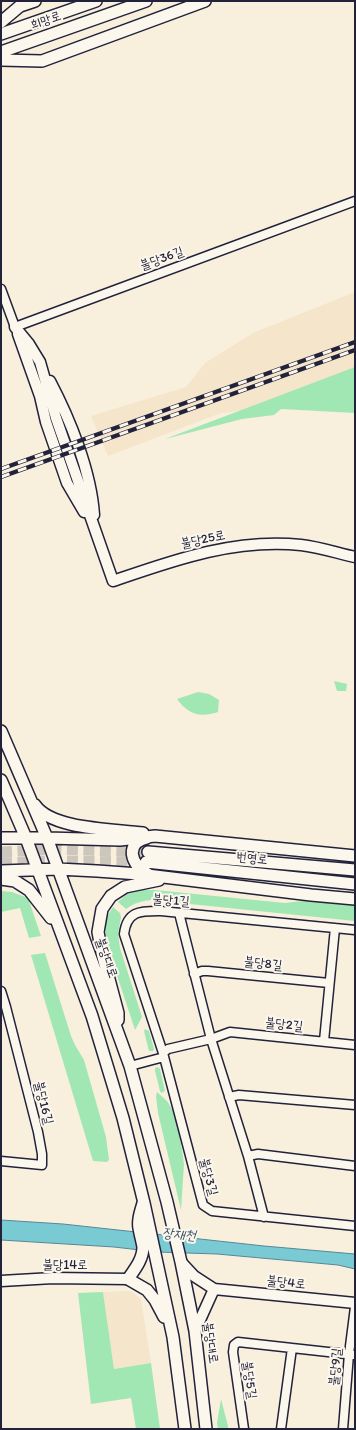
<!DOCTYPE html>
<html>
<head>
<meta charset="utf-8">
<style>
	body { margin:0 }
	#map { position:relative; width:356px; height:1430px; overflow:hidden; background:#f8efdd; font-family:Itim,sans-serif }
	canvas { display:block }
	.frame { position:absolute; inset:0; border:2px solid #22223b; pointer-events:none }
</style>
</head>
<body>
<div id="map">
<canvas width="356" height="1430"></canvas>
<div class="frame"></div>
</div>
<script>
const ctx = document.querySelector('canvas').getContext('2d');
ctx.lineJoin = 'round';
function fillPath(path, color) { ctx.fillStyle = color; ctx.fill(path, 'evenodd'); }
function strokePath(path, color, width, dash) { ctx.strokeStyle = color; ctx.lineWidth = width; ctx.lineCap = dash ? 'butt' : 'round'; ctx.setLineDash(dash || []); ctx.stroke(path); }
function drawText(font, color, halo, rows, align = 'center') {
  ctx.font = font + ' Itim,"Poor Story",sans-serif'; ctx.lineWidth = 4; ctx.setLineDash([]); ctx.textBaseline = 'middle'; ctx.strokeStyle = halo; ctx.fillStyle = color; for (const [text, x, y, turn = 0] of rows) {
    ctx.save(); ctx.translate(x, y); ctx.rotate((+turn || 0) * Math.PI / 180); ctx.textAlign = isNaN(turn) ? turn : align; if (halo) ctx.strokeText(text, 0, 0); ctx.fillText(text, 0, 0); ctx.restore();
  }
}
fillPath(new Path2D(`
	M355,292V400L221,413L108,456L91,416L186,387L205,363L253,333Z
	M130,1291L141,1299L151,1363L114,1369L103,1292Z`), '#f5e5ca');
fillPath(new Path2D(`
	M355,367V413L281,409L274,415L242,419L165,439Z
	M334,681L347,684L346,691H337Z
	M198,692L209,694L219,700L218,712C199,718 188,714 177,699Z
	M139,890H155L285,903L311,900L355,904V921L151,900C141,901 134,903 126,909L118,902L128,893Z
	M1,891L12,892L28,898L41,936L29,938L20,908L1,912Z
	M113,907L120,913L121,917L118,934L120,948L142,1017L135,1030L110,954L106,936L105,925L107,917Z
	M45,953L71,1036L75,1045L84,1060L106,1137L109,1160L107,1162L93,1161L31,955Z
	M145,1029L149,1031L154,1049L153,1051H149L144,1031Z
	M158,1067L160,1069L165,1091L161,1093L160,1091L155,1071V1068Z
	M157,1092L167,1101L175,1114L178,1124L184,1164L181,1210L158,1113L156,1096Z
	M103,1292L114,1369L151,1363L160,1429H136L131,1398L91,1404L78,1293Z
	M221,1399L228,1426V1429H218L217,1423Z`), '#a1e7b3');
const water = new Path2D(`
	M1,1220L63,1224L264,1246L355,1254V1269L338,1265L217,1254L157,1252L114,1247L1,1240Z`);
fillPath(water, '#7acad4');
strokePath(water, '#578797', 1);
strokePath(new Path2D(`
	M1,852L57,849L148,852
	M1,863L60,861L144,862`), '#cdc6bd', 11, [11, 5.5]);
const minor = new Path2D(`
	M1,289L15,327L355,201
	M179,913L211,1039L248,1156L264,1217
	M355,930L161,911C141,911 127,910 124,934L163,1053L203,1205L212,1211L355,1226
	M194,974L202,971H208L329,983
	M1,991L6,1007L38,1132L42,1154V1165L1,1161
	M324,1041L335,928
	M163,1053L168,1049L211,1039L230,1032L355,1045
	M130,1066L164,1057
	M229,1097L239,1095L355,1105
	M248,1156L258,1154L355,1166
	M244,1429L233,1352L234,1345L238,1342L355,1355
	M281,1429L292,1348
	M343,1429L349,1354L355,1307`);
const tertiary = new Path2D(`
	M15,327L29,344L40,362L56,418L113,581C174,560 235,538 301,545C319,547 337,553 355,557
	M18,334L40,396L46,422L67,483L84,512
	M50,381C70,419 91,471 94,515
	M181,1262L194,1276L214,1289L355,1303
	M1,1281L53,1278L128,1279
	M195,1331L214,1289`);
const secondary = new Path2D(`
	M1,22L20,6L35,1
	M1,34L96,1
	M1,52L146,1
	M1,60L42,61L205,1
	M1,731L47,838L130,1066L167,1202L181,1262L195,1331L206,1429
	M1,780L26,838L92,1016L123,1118L144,1203L173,1337L185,1429
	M35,805C52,830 115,829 143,833
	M1,838H47L120,840L155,836L355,856
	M147,838C124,843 131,866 148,874
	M148,852L355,870
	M146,862L355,884
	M1,871L58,869L97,871L139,874L311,895L355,899
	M1,879L15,881L29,890L51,918
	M118,1020V1013L102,953L98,932L102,909L111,896L125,887L159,880
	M143,1203C141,1211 137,1219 139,1228C140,1234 142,1241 143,1247C143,1259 135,1269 128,1279L147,1290L155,1300L164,1317`);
strokePath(minor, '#22223b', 11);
strokePath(tertiary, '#22223b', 13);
strokePath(secondary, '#22223b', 14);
strokePath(minor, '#fbf7ec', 8);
strokePath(tertiary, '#fbf7ec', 10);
strokePath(secondary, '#fbf7ec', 11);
const rail = new Path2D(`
	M1,469L355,342
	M1,477L355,350`);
strokePath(rail, '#22223b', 4.5);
strokePath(rail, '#fbf7ec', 3, [9]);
drawText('13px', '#22223b', '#fbf7ec', [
	["희망로",46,21,-19],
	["불당36길",162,259,-20],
	["불당25로",203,540,-12],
	["번영로",252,859,6],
	["불당1길",171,901,4],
	["불당대로",106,958,70],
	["불당8길",263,964,6],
	["불당2길",284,1025,6],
	["불당16길",43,1103,76],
	["불당3길",208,1177,75],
	["불당14로",65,1266],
	["불당4로",286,1283,6],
	["불당대로",210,1343,81],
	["불당9길",336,1367,-85],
	["불당5길",249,1380,82]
]);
drawText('italic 14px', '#3c5469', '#fbf7ec', [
	["장재천",179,1235,5]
]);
</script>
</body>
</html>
